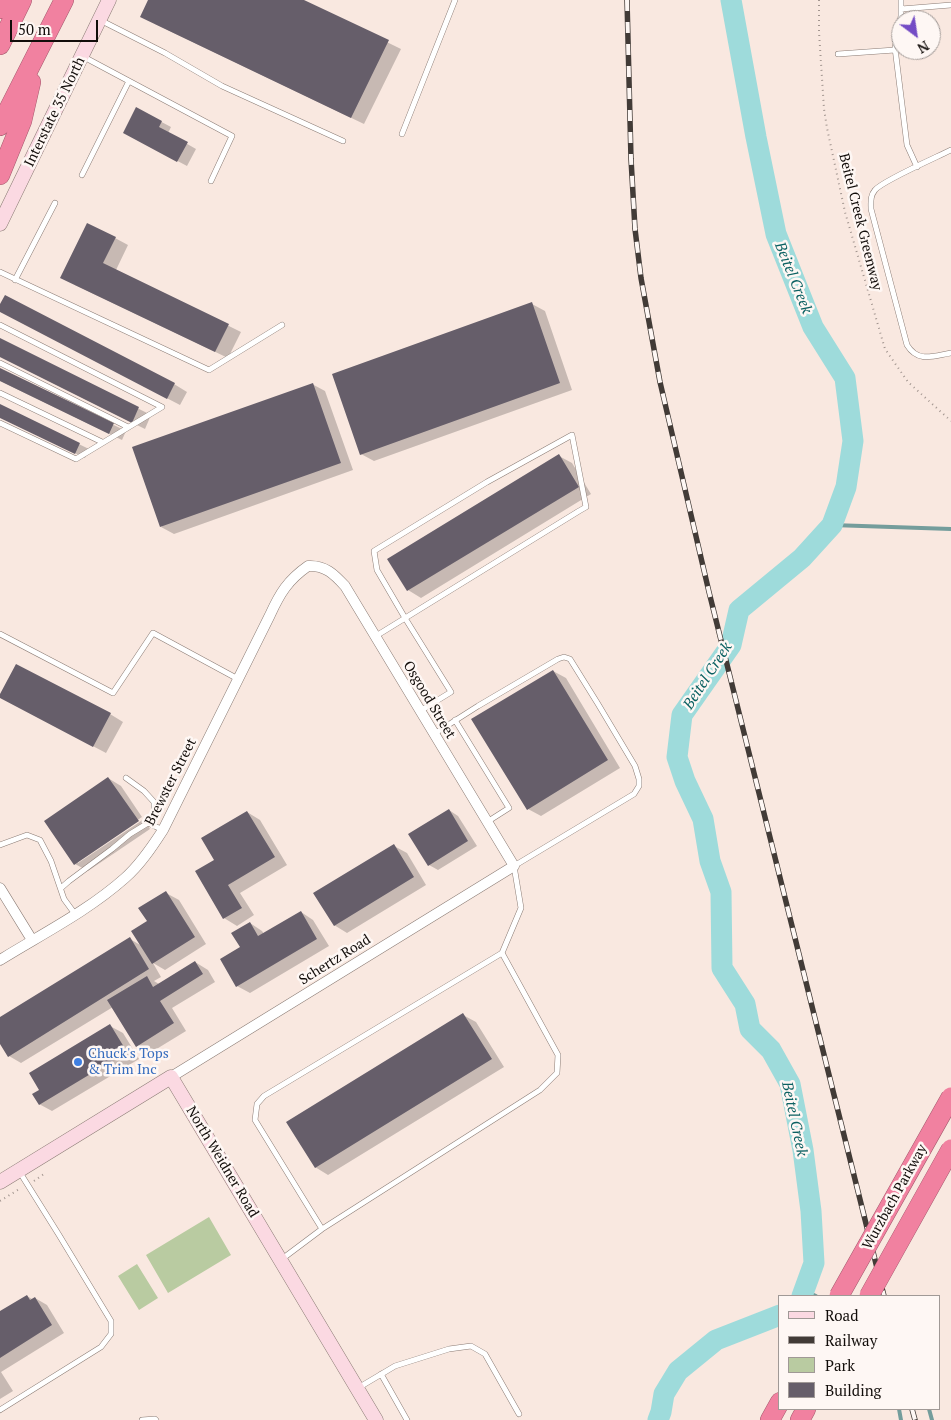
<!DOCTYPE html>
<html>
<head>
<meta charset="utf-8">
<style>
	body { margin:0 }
	#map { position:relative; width:951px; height:1420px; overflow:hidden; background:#f9e8e0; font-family:"PT Serif",serif }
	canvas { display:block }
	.legend { position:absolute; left:778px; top:1295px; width:162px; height:115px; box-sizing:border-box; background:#fef7f4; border:1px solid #a09996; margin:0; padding:6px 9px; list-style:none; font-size:15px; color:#120d0a }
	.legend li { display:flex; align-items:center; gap:10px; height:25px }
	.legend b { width:25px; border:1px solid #a09996 }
	.north { position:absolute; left:891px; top:10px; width:50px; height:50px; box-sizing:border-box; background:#fef7f4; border:1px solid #a09996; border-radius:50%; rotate:149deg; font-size:14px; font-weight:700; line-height:20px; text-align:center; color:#120d0a }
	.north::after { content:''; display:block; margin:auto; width:18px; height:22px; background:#744cc5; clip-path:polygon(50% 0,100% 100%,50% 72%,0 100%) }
	.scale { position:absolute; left:10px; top:20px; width:88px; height:22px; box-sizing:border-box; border:2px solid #120d0a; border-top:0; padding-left:6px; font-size:15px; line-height:18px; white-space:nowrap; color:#120d0a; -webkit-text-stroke:4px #fef7f4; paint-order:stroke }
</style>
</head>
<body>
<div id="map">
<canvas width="951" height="1420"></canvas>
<ul class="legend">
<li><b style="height:6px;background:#fbd9e2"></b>Road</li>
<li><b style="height:6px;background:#423b37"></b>Railway</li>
<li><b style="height:14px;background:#b9cba1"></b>Park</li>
<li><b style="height:14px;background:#665e6a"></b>Building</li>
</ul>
<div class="north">N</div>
<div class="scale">50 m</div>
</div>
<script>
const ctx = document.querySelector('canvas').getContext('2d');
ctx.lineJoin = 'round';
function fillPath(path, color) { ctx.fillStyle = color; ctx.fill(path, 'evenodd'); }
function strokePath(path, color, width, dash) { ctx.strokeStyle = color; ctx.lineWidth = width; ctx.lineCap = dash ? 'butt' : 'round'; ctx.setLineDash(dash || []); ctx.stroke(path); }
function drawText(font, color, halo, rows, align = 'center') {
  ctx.font = font + ' "PT Serif",serif'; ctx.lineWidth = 5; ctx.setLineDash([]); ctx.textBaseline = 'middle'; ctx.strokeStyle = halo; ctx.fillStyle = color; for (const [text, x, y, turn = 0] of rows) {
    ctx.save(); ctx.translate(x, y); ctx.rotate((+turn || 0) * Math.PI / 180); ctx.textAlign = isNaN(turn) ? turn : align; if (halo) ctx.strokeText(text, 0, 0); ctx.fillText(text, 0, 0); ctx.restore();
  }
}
fillPath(new Path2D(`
	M209,1217L231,1255L168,1293L146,1255Z
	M137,1264L158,1298L139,1310L118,1276Z`), '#b9cba1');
fillPath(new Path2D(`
	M150,0H301L401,49L364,124L155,24Z
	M137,109L171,127L168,133L196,149L187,166L134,138Z
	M115,238L128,245L116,270L241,332L228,358L75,285Z
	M532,304L545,311L572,390L374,461L361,454Z
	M0,307L174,384L187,392L180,405L11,317L0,311Z
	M0,339L151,415L145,429L0,357Z
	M0,369L126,431L122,440L0,381Z
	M312,384L325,391L353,470L174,534L161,527Z
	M0,406L89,449L85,458L0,417Z
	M559,456L572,463L591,494L421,598L408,590L389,559Z
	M553,671L566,678L620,768L541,816L528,809Z
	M0,697L110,714L123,722L106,753Z
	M108,778L121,786L142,817L78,860V863L144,819L150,829L88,871L75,864Z
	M449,810L458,816L477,846L438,870L429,865Z
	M247,812L260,820L287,865L240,893L254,915L237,926L224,918L196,872L216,860Z
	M394,846L407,853L426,885L347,933L334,925Z
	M166,893L179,900L206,944L165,970L153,963L161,977L154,981L159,984L195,962L208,970L215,982L172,1008L186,1031L150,1053L137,1046L113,1007L21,1063L9,1056L0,1042V1019L130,939L142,946L148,922Z
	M301,912L313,920L329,946L250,993L237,986L241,948L250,923L262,931L264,934Z
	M463,1015L476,1022L504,1067L328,1175L315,1167Z
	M110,1026L123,1033L139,1059L52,1111L39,1104Z
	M27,1296L32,1299L35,1298L47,1305L64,1333L1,1372L13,1391L0,1399V1313Z`), '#0003');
strokePath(new Path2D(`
	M832,525L951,529
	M805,1291L816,1296
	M899,1409L901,1420
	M929,1409L932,1420`), '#749d9c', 4);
strokePath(new Path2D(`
	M731,0L756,137L776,234L813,327L845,378L853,441L846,487L832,525L802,558L739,610L731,645L682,715L677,757L685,781L703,819L710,861L721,892L722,968L745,1004L750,1029L771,1050L790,1084L803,1150L811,1211L814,1263L802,1296
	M658,1420L661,1412L664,1394L678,1371L716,1340L780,1315`), '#9edbdb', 21);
fillPath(new Path2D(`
	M148,0H304L389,40L351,118L140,17Z
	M136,107L162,121L159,127L188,142L177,162L123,133Z
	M87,223L116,237L103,263L229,324L215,352L60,278Z
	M5,295L175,383L167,399L0,312V304Z
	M532,302L560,383L360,455L332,374Z
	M0,338L139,407L132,423L0,357Z
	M0,368L114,423L109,434L0,381Z
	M313,383L341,463L160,527L132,447Z
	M0,404L80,443L75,454L0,418Z
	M559,454L579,487L407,591L387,559Z
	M16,664L111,713L93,747L0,698V694Z
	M553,670L608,760L527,810L471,719Z
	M108,777L139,821L74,865L44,821Z
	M449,809L468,841L428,866L408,834Z
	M247,811L275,857L228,885L242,908L223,919L195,871L214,860L201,838Z
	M394,844L414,877L334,926L313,893Z
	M166,891L195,937L152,964L131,931L147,921L138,908Z
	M301,911L317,939L236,987L220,959L240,947L231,933L250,922L258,936Z
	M130,937L149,969L8,1057L0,1044V1017Z
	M195,961L203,974L160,1001L174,1023L136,1047L107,1000L147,976L153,987Z
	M463,1013L492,1059L315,1168L286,1122Z
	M110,1024L127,1052L39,1105L32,1094L39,1090L29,1073Z
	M27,1295L30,1300L35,1297L52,1325L0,1358V1311Z`), '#665e6a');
const lane = new Path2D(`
	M901,0V16L895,48L907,145L917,167
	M901,9L951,5
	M100,20L165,53L222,86L343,141
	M838,54L895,50
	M82,56L232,136L211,181
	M402,134L455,0
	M951,150C937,157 882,181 875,190C870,196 871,202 871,209L907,345C918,363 933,356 951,353
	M82,175L129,81
	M0,272L209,370L282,325
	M15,280L55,203
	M0,325L162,407L76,459L0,423
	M0,363L128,427
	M0,393L102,442
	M0,634L113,693L153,633L238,679
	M376,636L579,511L586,507L572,435L487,482L374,551L377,570L405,618L451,692L420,711
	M455,720L509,808L487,822
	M434,734L478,706L558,659L564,657L570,659L598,704L635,766L639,779V786L634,794L514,866L521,908L502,953L264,1096L257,1104L255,1120L322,1229L540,1090L557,1073L558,1055L502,953
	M148,823L163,830
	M0,845L27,835L40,840L51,861L64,899L75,914
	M61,888L69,881L112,849L130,834L148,823L154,811V802L144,791L126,778
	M282,1259L322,1229
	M381,1374L407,1420
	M358,1388L395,1366L449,1349L471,1346L485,1354L519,1414
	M0,1410L101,1347L111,1334V1321L59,1235L19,1171
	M142,1420L155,1419L156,1420`);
const street = new Path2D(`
	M0,888L32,940
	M0,960C42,934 88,911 125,878C140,865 152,847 163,830L270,615C280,593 288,580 308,566C325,565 334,574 345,586L514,866L171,1077`);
const secondary = new Path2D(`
	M0,224L109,0
	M0,1182L171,1077L376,1420`);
const highway = new Path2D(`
	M0,9L6,0
	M0,45L22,0
	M0,126L64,0
	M0,175L22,121L31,82
	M770,1420L780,1402
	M800,1420L806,1409`);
strokePath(lane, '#8a7b74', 6);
strokePath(street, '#8a7b74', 11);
strokePath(secondary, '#8a7b74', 15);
strokePath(highway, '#a3586c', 20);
strokePath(new Path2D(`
	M819,0V32L824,109L827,128L845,212L885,349L908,382L951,421
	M34,1181L44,1174L43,1172
	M0,1201L21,1188`), '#a39690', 2, [1, 4]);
strokePath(lane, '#fff', 5);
strokePath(street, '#fff', 10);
strokePath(secondary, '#fbd9e2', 14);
strokePath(highway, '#f181a0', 19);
const rail = new Path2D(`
	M627,0L631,159L635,229L641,278L660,382L709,592L884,1296
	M912,1409L915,1420`);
strokePath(rail, '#423b37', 5.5);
strokePath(rail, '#fef7f4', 4, [11]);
const highwayBridge = new Path2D(`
	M839,1296L951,1097
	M869,1296L951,1149`);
strokePath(highwayBridge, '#a3586c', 20, []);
strokePath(highwayBridge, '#f181a0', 19);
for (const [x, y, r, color] of [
	[78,1062,5,"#3f7fe0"]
]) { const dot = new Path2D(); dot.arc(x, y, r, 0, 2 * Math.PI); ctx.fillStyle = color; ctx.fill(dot); strokePath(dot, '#fef7f4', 2); }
drawText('14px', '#120d0a', '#fef7f4', [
	["Interstate 35 North",55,112,-64],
	["Beitel Creek Greenway",860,222,76],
	["Osgood Street",429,700,59],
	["Brewster Street",171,782,-63],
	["Schertz Road",335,960,-32],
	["North Weidner Road",222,1162,59],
	["Wurzbach Parkway",895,1197,-61]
]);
drawText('14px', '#366cbe', '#fef7f4', [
	["Chuck's Tops",88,1054],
	["& Trim Inc",88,1070]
], 'left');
drawText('italic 15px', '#0b6162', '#fef7f4', [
	["Beitel Creek",793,278,68],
	["Beitel Creek",708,676,-57],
	["Beitel Creek",794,1119,78]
]);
</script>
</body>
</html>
